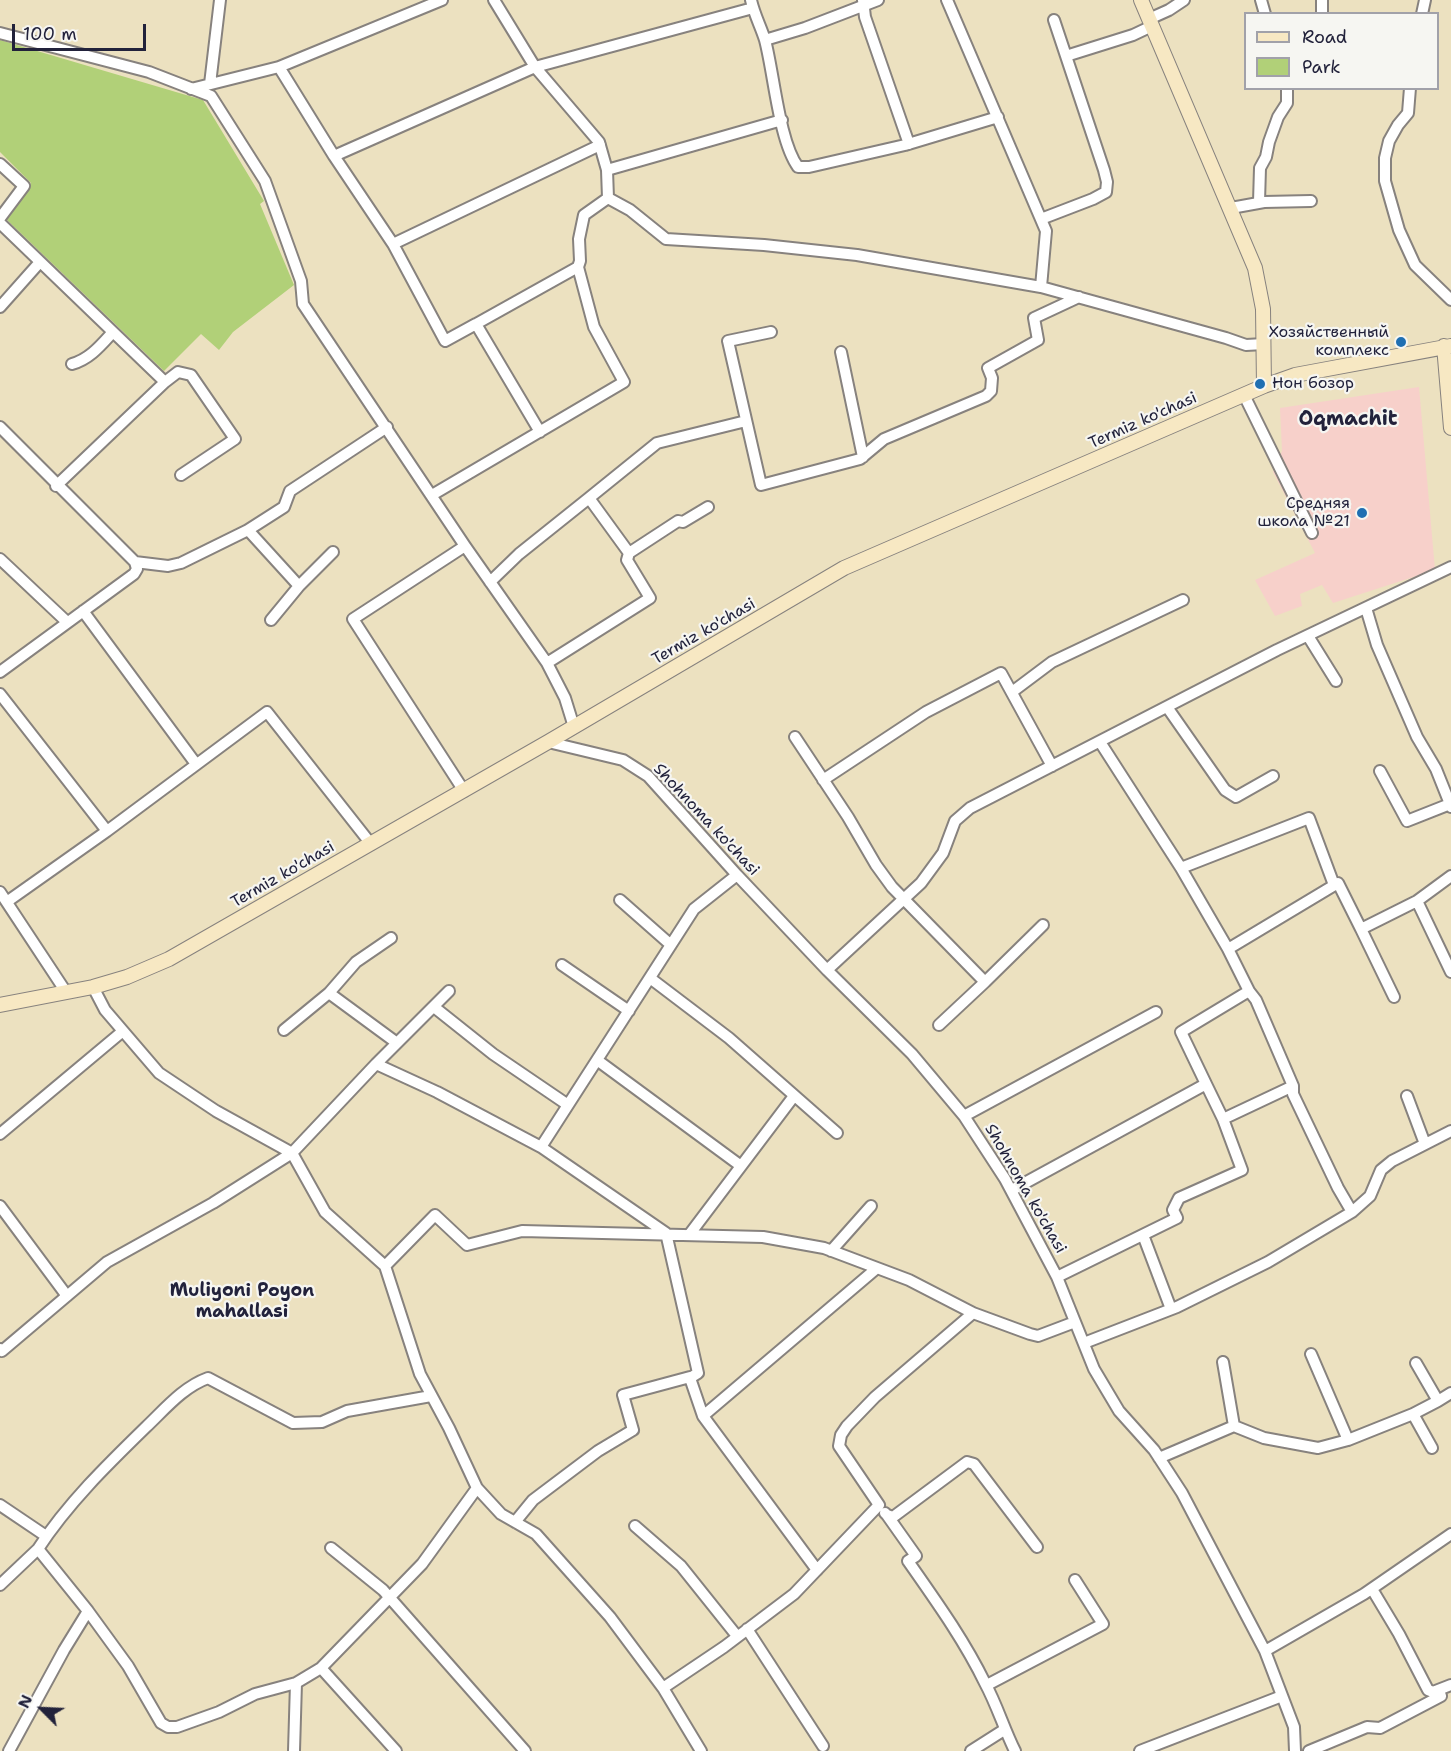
<!DOCTYPE html>
<html>
<head>
<meta charset="utf-8">
<style>
	body { margin:0 }
	#map { position:relative; width:1451px; height:1751px; overflow:hidden; background:#ece1c0; font-family:"Shantell Sans",sans-serif }
	canvas { display:block }
	.legend { position:absolute; left:1244px; top:12px; width:195px; height:78px; box-sizing:border-box; background:#f6f6f2; border:2px solid #a1a1a9; margin:0; padding:8px 10px; list-style:none; font-size:18px; color:#22223b }
	.legend li { display:flex; align-items:center; gap:12px; height:30px }
	.legend b { width:30px; border:2px solid #a1a1a9 }
	.north { position:absolute; left:12px; top:1679px; width:60px; height:60px; -webkit-text-stroke:4px #f6f6f2; paint-order:stroke; rotate:294deg; font-size:16px; font-weight:700; line-height:24px; text-align:center; color:#22223b }
	.north::after { content:''; display:block; margin:auto; width:21px; height:27px; background:#22223b; clip-path:polygon(50% 0,100% 100%,50% 72%,0 100%) }
	.scale { position:absolute; left:12px; top:24px; width:134px; height:27px; box-sizing:border-box; border:3px solid #22223b; border-top:0; padding-left:8px; font-size:18px; line-height:21px; white-space:nowrap; color:#22223b; -webkit-text-stroke:4px #f6f6f2; paint-order:stroke }
</style>
</head>
<body>
<div id="map">
<canvas width="1451" height="1751"></canvas>
<ul class="legend">
<li><b style="height:8px;background:#f7e8c3"></b>Road</li>
<li><b style="height:16px;background:#b1d078"></b>Park</li>
</ul>
<div class="north">N</div>
<div class="scale">100 m</div>
</div>
<script>
const ctx = document.querySelector('canvas').getContext('2d');
ctx.lineJoin = 'round';
function fillPath(path, color) { ctx.fillStyle = color; ctx.fill(path, 'evenodd'); }
function strokePath(path, color, width, dash) { ctx.strokeStyle = color; ctx.lineWidth = width; ctx.lineCap = dash ? 'butt' : 'round'; ctx.setLineDash(dash || []); ctx.stroke(path); }
function drawText(font, color, halo, rows, align = 'center') {
  ctx.font = font + ' "Shantell Sans",sans-serif'; ctx.lineWidth = 4.5; ctx.setLineDash([]); ctx.textBaseline = 'middle'; ctx.strokeStyle = halo; ctx.fillStyle = color; for (const [text, x, y, turn = 0] of rows) {
    ctx.save(); ctx.translate(x, y); ctx.rotate((+turn || 0) * Math.PI / 180); ctx.textAlign = isNaN(turn) ? turn : align; if (halo) ctx.strokeText(text, 0, 0); ctx.fillText(text, 0, 0); ctx.restore();
  }
}
fillPath(new Path2D(`
	M1419,387L1435,570L1333,603L1322,585L1300,594L1302,606L1275,616L1255,580L1315,553L1273,472L1282,451L1280,408Z`), '#f7d0ca');
fillPath(new Path2D(`
	M0,40L203,100L264,201L260,204L294,285L233,332L219,350L201,334L164,371L5,218L31,183L0,152Z`), '#b1d078');
const street = new Path2D(`
	M494,0L535,67L599,142L607,170L608,198
	M751,0C754,14 761,27 765,40C774,74 779,141 798,167H809L905,145L998,117
	M863,0L865,17L909,144
	M947,0L1046,231L1041,287
	M1261,0L1265,14
	M1322,0V14
	M1422,14L1425,0
	M1149,19L1169,10L1184,0
	M1054,20L1066,56L1133,35L1152,26
	M0,33L149,72L211,96L265,181L301,281L303,304L465,546L547,663L565,698L574,727
	M765,40L805,28L878,0
	M279,67L334,156L393,244L445,341L476,324L540,432
	M210,84L220,0
	M1410,88L1408,113L1398,125L1389,141L1385,158V181L1399,230L1415,265L1451,300
	M191,89L279,67L442,0
	M334,156L535,67L753,8
	M0,164L24,186L0,218
	M607,170L782,120
	M1259,202L1260,168L1266,157L1269,142L1278,117L1287,103V88
	M1231,208L1264,202L1311,201
	M1041,219L1093,199L1106,192L1107,182L1104,170L1066,56
	M0,223L165,382L178,372L191,375L235,439L181,475
	M393,244L600,145
	M0,307L40,262
	M476,324L578,267
	M771,332L728,341L761,485L860,459L884,439L986,396L991,391L992,378L988,368L1038,340L1034,318L1079,297
	M841,352L863,457
	M72,364C90,359 101,345 113,332
	M1244,395L1312,533
	M0,427L135,562L137,569L134,574L0,672
	M56,486L165,382
	M432,495L624,382L594,327L578,267L580,261L579,239L584,215L608,198L630,210L666,239L764,245L857,255L1041,287L1226,338L1246,345L1264,344
	M589,498L657,443L746,421
	M0,559L67,622
	M135,562L168,566L181,563L248,530
	M490,582L519,554L589,498L629,553L678,521L683,522L708,507
	M299,586L248,530L284,507L290,491L387,427
	M1366,608L1377,645L1417,737L1436,769L1450,804
	M83,611L196,764
	M271,620L299,586L333,552
	M1308,636L1336,681
	M547,663L650,598L627,560L629,553
	M1012,692L1052,662L1183,600
	M0,694L107,831
	M1167,707L1225,790L1236,797L1273,776
	M795,737L848,817L876,865L892,887L985,982L1043,925
	M548,742L623,760L648,776L737,875L827,970L912,1054L964,1116L1005,1179L1057,1277L1094,1369L1119,1411L1154,1450L1182,1493L1265,1651L1294,1727L1295,1751
	M1100,742L1181,868L1309,818L1334,885
	M1380,771L1407,821L1450,804L1451,807
	M823,780L926,712L1001,673L1052,766
	M464,791L353,619L465,546
	M1181,868L1228,949L1338,883L1361,929L1417,901L1451,876
	M0,892L66,992
	M620,900L671,945
	M8,901L107,831L267,712L371,844
	M1417,901L1451,972
	M1361,929L1394,997
	M562,965L629,1011
	M827,970L921,883L943,853L955,821L970,808L1277,650L1451,567
	M650,978L729,1038L837,1133
	M93,987L105,1010L159,1073L216,1111L292,1153L325,1212L385,1266L420,1374L449,1428L477,1488L501,1514L536,1534L610,1617L663,1688L701,1751
	M1249,991L1256,1000L1293,1086V1094L1338,1188L1352,1212
	M329,993L356,962L391,938
	M434,1007L493,1054L568,1105
	M939,1025L985,982
	M284,1030L329,993L397,1043
	M597,1060L741,1166
	M376,1064L437,1092L541,1147L666,1233L698,1373L690,1378L703,1416
	M1206,1084L1223,1119L1293,1086
	M1407,1096L1425,1144
	M964,1116L1156,1012
	M0,1134L123,1031
	M541,1147L694,909L737,875
	M1012,1190L1206,1084L1181,1032L1249,991L1228,949
	M0,1206L67,1296
	M689,1235L794,1096
	M1143,1235L1171,1309
	M831,1251L871,1206
	M385,1266L435,1215L467,1245L522,1231L763,1237L824,1248L909,1280L973,1313
	M1057,1277L1177,1218L1173,1210L1179,1198L1242,1170L1223,1119
	M1084,1343L1177,1307L1268,1262L1352,1212L1370,1196L1381,1170L1392,1161L1451,1131
	M0,1349L2,1351L107,1262L213,1203L292,1153L376,1064L449,991
	M1311,1354L1348,1440
	M1223,1362L1234,1426
	M1438,1401L1451,1393
	M1413,1414L1438,1401L1416,1363
	M1159,1458L1234,1426L1264,1438L1318,1448L1348,1440L1413,1414L1432,1448
	M0,1505L46,1536
	M885,1513L887,1515L893,1517L967,1462L974,1464L1037,1547
	M887,1515L916,1556L908,1561C936,1601 964,1640 985,1683C997,1705 1004,1729 1015,1751
	M515,1522L533,1500L598,1451L633,1430L623,1395L690,1377
	M635,1526L681,1566L737,1636
	M331,1548L383,1590L525,1751
	M817,1570L703,1416L877,1268
	M0,1585L38,1549
	M1372,1589L1399,1634L1428,1690L1433,1692L1451,1685
	M88,1611L38,1549C67,1504 108,1464 146,1427C165,1409 183,1387 208,1378L293,1423L322,1422L347,1411L431,1396
	M747,1629L823,1746
	M1265,1651L1364,1594L1451,1534
	M321,1668L396,1751
	M987,1685L1103,1624L1075,1580
	M663,1688L724,1647L794,1594L879,1505L839,1446L841,1435L847,1426L875,1397L973,1313L1030,1334L1038,1336L1075,1322
	M9,1751L64,1650L88,1611L128,1666L161,1723L168,1727H177L219,1712L255,1694L296,1683L321,1668L422,1564L477,1488
	M294,1751L296,1683
	M971,1751L1004,1730
	M1140,1751L1282,1696
	M1309,1751L1367,1727L1380,1728L1441,1696L1439,1690`);
const secondary = new Path2D(`
	M1141,0L1255,268L1263,309L1264,386
	M1444,346L1451,428
	M0,1005L93,987L127,977L169,959L548,742L844,568L1264,386L1295,375L1451,346`);
strokePath(street, '#87827e', 14);
strokePath(secondary, '#87827e', 16);
strokePath(street, '#fff', 10);
strokePath(secondary, '#f7e8c3', 14);
for (const [x, y, r, color] of [
	[1401,342,6,"#1f6fb2"],
	[1260,384,6,"#1f6fb2"],
	[1362,513,6,"#1f6fb2"]
]) { const dot = new Path2D(); dot.arc(x, y, r, 0, 2 * Math.PI); ctx.fillStyle = color; ctx.fill(dot); strokePath(dot, '#f6f6f2', 2); }
drawText('16px', '#22223b', '#f6f6f2', [
	["Хозяйственный",1389,333],
	["комплекс",1389,351],
	["Нон бозор",1272,384,"left"],
	["Средняя",1350,504],
	["школа №21",1350,522]
], 'right');
drawText('16px', '#22223b', '#f6f6f2', [
	["Termiz ko'chasi",1143,421,-24],
	["Termiz ko'chasi",704,632,-30],
	["Shohnoma ko'chasi",706,820,47],
	["Termiz ko'chasi",283,875,-30],
	["Shohnoma ko'chasi",1025,1189,60]
]);
drawText('bold 18px', '#22223b', '#f6f6f2', [
	["Muliyoni Poyon",242,1291],
	["mahallasi",242,1312]
]);
drawText('bold 20px', '#22223b', '#f6f6f2', [
	["Oqmachit",1348,420]
]);
</script>
</body>
</html>
